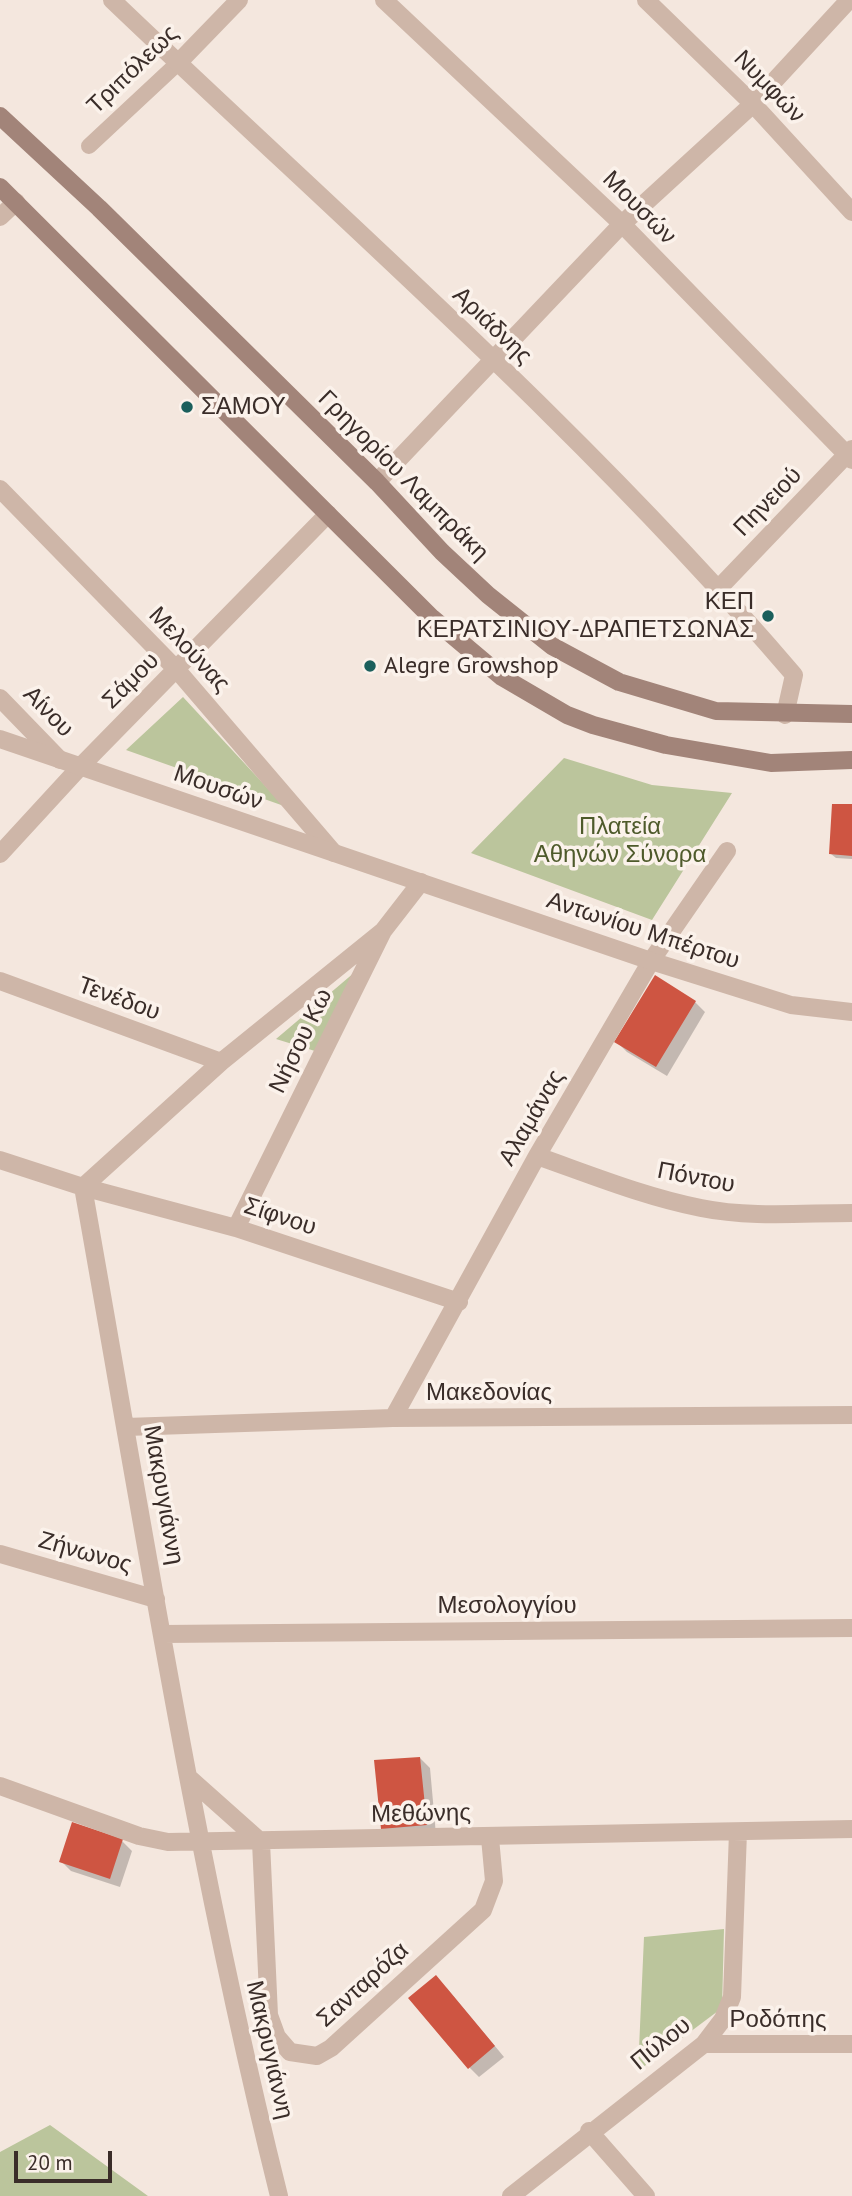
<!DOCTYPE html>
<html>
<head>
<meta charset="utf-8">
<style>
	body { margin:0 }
	#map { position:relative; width:852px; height:2196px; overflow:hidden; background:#f4e7de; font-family:"PT Sans",sans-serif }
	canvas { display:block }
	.scale { position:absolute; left:14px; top:2151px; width:98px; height:32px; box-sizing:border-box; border:4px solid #3a2d29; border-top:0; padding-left:9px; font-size:21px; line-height:24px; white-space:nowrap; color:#3a2d29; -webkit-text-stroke:5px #fbf2eb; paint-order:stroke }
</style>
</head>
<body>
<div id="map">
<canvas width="852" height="2196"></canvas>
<div class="scale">20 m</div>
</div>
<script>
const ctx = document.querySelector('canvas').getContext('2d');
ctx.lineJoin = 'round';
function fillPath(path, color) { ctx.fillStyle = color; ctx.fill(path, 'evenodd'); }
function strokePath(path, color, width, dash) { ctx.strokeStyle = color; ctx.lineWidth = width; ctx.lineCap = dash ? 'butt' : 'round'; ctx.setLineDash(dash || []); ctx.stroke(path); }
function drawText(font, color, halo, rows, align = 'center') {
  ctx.font = font + ' "PT Sans",sans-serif'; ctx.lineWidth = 7; ctx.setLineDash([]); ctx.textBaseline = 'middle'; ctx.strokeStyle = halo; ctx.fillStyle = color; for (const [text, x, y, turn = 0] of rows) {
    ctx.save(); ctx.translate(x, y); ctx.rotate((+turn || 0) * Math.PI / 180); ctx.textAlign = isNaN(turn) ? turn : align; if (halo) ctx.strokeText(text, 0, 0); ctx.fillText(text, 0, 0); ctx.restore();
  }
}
fillPath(new Path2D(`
	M183,697L284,806L126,750Z
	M564,758L652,785L732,793L652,920L471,853Z
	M355,972L315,1051L276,1039Z
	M724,1929L722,2008L638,2071L644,1937Z
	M50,2125L148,2196H0V2152Z`), '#bbc59c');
fillPath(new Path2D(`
	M852,806V859L836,858L831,854Z
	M695,1002L705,1012L667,1076L627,1052L617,1042Z
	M420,1758L430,1768L436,1835L393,1839L383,1829Z
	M122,1841L132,1851L120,1887L71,1871L61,1861Z
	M446,1987L504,2057L479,2077L469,2067Z`), '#0003');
fillPath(new Path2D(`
	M832,804H852V856L829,854Z
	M655,975L696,1001L656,1067L614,1042Z
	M420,1757L427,1825L381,1829L374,1760Z
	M72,1822L123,1839L110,1879L59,1862Z
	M436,1975L495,2046L468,2069L408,1998Z`), '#ce5542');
strokePath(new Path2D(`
	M89,146L178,63`), '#ceb6a8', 16);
strokePath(new Path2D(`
	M112,0C343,221 587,432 794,675L785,715
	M384,0L622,224L852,460
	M646,0L753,104L852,212
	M178,63L239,0
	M0,217L16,202
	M377,482L622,224L753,104L849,0
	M0,489L177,670L334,853
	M719,588L852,449
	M0,698L60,760
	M0,854L80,767L328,514
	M0,981L221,1062
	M537,1156C591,1175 645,1197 701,1208C750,1218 803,1213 852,1213
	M0,1160L83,1187L236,1228L459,1302
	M83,1187C143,1524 196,1864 279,2196
	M83,1187L221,1062L383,931
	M236,1228L383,931L421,882
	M393,1418L537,1156L651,961L727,851
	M126,1427L393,1418L852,1415
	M0,1554L156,1599
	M163,1634L852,1628
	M188,1777L261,1842L269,2015L277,2037L290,2052L317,2056L331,2048L483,1910L494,1881L490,1838
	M0,1786L139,1836L168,1842L852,1829
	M704,2044H852
	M589,2131L646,2196
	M511,2196L704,2044L723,2019L732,1997L738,1832`), '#ceb6a8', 18);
strokePath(new Path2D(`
	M0,739L651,961L791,1005L852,1012`), '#ceb6a8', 18);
strokePath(new Path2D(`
	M0,116L99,208L377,482L442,552L488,595L552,646L619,682L716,711L852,714
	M0,187L432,618L502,677L567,715L593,725L666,745L771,763L852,760`), '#a28479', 18);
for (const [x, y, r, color] of [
	[187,407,7,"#1b5f5c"],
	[768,616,7,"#1b5f5c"],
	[370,666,7,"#1b5f5c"]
]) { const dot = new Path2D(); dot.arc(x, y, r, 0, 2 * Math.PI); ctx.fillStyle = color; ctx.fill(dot); strokePath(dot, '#fbf2eb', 2.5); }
drawText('24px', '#3a2d29', '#fbf2eb', [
	["Τριπόλεως",133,70,-44],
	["Νυμφών",769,87,46],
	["Μουσών",639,208,45],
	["Αριάδνης",492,326,44],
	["Γρηγορίου Λαμπράκη",403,476,45],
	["Πηνειού",768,502,-46],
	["Μελούνας",189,650,47],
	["Σάμου",131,681,-45],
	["Αίνου",48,712,46],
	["Μουσών",218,788,19],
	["Αντωνίου Μπέρτου",643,931,18],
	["Τενέδου",119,999,20],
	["Νήσου Κω",301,1041,-64],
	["Αλαμάνας",532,1118,-60],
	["Πόντου",696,1178,11],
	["Σίφνου",280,1217,18],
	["Μακεδονίας",489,1393],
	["Μακρυγιάννη",163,1495,80],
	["Ζήνωνος",85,1553,16],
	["Μεσολογγίου",507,1606],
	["Μεθώνης",421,1814,-1],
	["Σανταρόζα",363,1985,-42],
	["Ροδόπης",778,2020],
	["Πύλου",661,2044,-39],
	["Μακρυγιάννη",269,2050,77]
]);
drawText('24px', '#3a2d29', '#fbf2eb', [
	["ΣΑΜΟΥ",201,407],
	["ΚΕΠ",754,602,"right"],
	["ΚΕΡΑΤΣΙΝΙΟΥ-ΔΡΑΠΕΤΣΩΝΑΣ",754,630,"right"],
	["Alegre Growshop",384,666]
], 'left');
drawText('24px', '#4e5a2b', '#fbf2eb', [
	["Πλατεία",620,827],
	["Αθηνών Σύνορα",620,855]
]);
</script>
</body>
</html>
